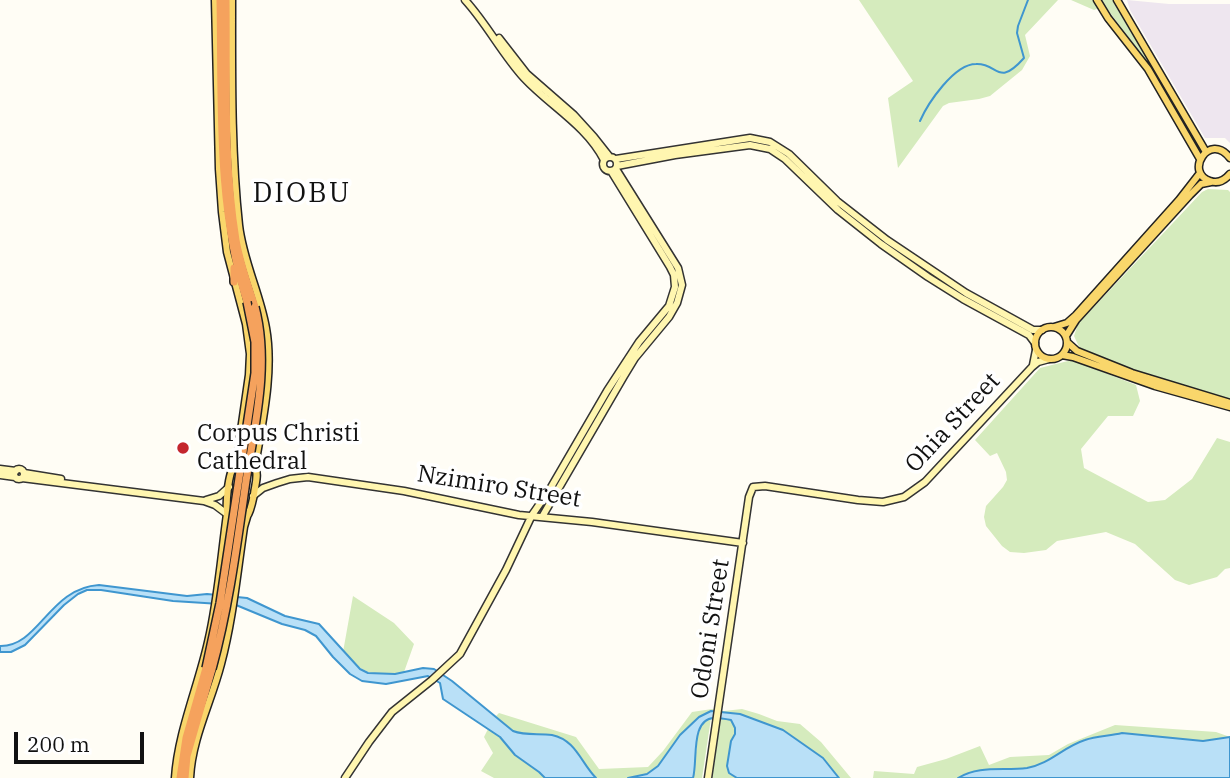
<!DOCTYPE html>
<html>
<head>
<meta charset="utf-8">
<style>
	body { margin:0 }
	#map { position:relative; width:1230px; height:778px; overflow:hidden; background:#fffdf5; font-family:"IBM Plex Serif",serif }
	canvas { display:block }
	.scale { position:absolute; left:14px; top:732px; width:130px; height:32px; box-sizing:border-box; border:4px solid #111; border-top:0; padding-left:9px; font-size:21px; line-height:24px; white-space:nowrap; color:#111; -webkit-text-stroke:5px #fff; paint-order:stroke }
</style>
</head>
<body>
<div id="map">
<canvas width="1230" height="778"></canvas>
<div class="scale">200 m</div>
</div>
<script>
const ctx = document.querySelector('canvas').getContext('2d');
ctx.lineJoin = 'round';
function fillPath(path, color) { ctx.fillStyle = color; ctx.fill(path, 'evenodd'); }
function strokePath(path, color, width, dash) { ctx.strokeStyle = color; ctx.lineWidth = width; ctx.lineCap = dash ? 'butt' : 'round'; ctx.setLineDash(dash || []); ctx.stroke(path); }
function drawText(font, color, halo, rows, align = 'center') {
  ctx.font = font + ' "IBM Plex Serif",serif'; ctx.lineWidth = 7; ctx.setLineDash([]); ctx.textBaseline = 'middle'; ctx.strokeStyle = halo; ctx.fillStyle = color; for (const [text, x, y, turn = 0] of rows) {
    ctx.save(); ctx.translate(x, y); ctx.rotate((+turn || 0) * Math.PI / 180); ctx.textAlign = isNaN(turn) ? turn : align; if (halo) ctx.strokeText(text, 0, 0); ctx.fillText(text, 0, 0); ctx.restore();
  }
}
fillPath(new Path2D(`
	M1127,0L1169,4H1230V143L1225,138H1205L1130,10Z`), '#eee6ef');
fillPath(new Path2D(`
	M859,0H1058L1025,35L1030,56L1022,70L990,96L979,99L949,103L943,106L898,168L888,98L913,81Z
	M1071,0H1118L1113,2L1199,146L1202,150L1199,152L1153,70L1105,6L1094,10Z
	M1208,189L1228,190L1230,192V402L1184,389L1095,357L1080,349L1074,336L1078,324L1202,192Z
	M1072,360L1136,385L1140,401L1133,416H1108L1081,449L1084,468L1148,502L1165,500L1192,479L1217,438L1230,442V568L1225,569L1217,577L1189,585L1175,580L1135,544L1106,532L1057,541L1046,550L1024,553L1010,552L1002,546L986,526L984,517L986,506L1003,487L1007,480L1006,472L997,453L990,456L975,440L1040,368Z
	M353,596L394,623L414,644L404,672C377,679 361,673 343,652Z
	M712,709L724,711L742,709L759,714L777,721L800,724L821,742L851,778H839L823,758L783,730L704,714L673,778H568L526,746L496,716L499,713L576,737L599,769L648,767L663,751L692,712Z
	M711,718L702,778H686C689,771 693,764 695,757C701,738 690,730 711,718Z
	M721,718L731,720L821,778H712Z
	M1115,725L1216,732L1230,737L970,778H873L874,771L914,774L917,767L946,759L980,746L989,765L1010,757L1049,755L1068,744Z
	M488,729L500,737L515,755L548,778H494L481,771L493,753L484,737Z`), '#d5ebbd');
const water = new Path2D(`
	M99,585L187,596L207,594L247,598L285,616L319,624L360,669L368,673L395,674L423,668L434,669L452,681L513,731C526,736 539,733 552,735C576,740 581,763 596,778H545L539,772L515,755L500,737L443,699L440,683L428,676L386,684L362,681L350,674L333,657L316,636L305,630L282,624L236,605L173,601L101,590H87L78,594L64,605L25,645L11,652H0V646C39,647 49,588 99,585Z
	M711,711L740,714L783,730L823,758L839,778H737L729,773L727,766L731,741L735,734V728L731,720C726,719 719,718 714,718C690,719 698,761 693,778H628L647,774L658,766L680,735L699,717Z
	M1122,733L1203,741L1230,737V778H958C979,765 1003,771 1027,768C1050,764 1063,747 1085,740C1096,736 1110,736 1122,733Z`);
fillPath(water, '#b9e0f7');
strokePath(water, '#3f96cf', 2);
strokePath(new Path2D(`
	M920,121C928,103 954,64 976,64C999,63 997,88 1024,58L1017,33L1018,26L1028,0`), '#3f96cf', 2);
const secondary = new Path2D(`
	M465,0C487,24 502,54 524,78C550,106 586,125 604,160
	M499,38L527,74L574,115L594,137L609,156
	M603 164a7 7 0 1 1 14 0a7 7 0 1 1-14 0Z
	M616,159L750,138L770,142L789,154L837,201L887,240L966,293L1033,330H1042
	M617,166L675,155L750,145L770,149L785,159L838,210L881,244L928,277L963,299L1029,335L1035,343
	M1033,365L1036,350
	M0,469L16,471
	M14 474a5 5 0 1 1 10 0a5 5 0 1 1-10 0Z
	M24,473L61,479
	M0,475L15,477
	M22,478L204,501L215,505L227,514
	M253,496L263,488L277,483L290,479L308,477L404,491L519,515L592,522L743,543
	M206,500L219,496L229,487
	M542,517L624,376L635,358L669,317L677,303L682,285L678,268L616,169
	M345,778L369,742L392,712L432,680L460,654L506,570L532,515L550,489L607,391L639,342L669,306L675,287L674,275L670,267L611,171
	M708,778L749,497L753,487L765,486L858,500L883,502L904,497L925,482L1032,367L1038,362L1049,359`);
const primary = new Path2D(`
	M215,0L219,169L222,212L227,252L246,324L250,354L249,375L236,465
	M232,0C232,75 231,150 239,225C243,261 260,293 266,328C274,372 262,423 255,466
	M1097,0L1108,18L1148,69L1200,159
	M1117,0L1206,152
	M1230,158C1209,131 1184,173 1210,181C1218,184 1225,180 1230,174
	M1035 343a16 16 0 1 1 32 0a16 16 0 1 1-32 0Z
	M1054,327L1067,323L1076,315L1179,200L1200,173
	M1066,336L1076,320L1190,195L1201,184L1211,182
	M1067,342L1077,351L1132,373L1230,403
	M1062,355L1073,357L1155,386L1230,407
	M246,461L255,466C259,475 255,485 254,494C251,508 248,531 228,516C225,507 228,472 235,465C239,462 241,462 246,461Z
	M175,778C178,732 198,687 208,642C218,600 221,557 227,514
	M190,778C192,738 211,703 221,664C233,619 237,573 244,527L247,517`);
const highway = new Path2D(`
	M220,0C222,100 216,205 247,302
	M226,0C227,79 223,161 236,240C240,263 248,285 255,307
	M234,282V268
	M180,778L186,738L206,668
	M185,778L187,756L212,669`);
strokePath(secondary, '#333', 9);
strokePath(primary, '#222', 9);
strokePath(highway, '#222', 10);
strokePath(secondary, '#fff6b0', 6);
strokePath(primary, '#f9d66b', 6);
strokePath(highway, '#f5a25d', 7);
const highwayBridge = new Path2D(`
	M206,668L220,603L255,373V342L247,302
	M212,669C229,607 237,544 246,481C255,424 270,364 255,307`);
strokePath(highwayBridge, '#222', 10, []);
strokePath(highwayBridge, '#f5a25d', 7);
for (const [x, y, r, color] of [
	[183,448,7,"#c4262e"]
]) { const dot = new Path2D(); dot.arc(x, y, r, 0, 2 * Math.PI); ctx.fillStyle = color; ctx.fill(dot); strokePath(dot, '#fff', 2.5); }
drawText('24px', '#111', '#fff', [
	["Ohia Street",953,423,-47],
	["Nzimiro Street",499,487,9],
	["Odoni Street",711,629,-81]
]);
drawText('24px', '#111', '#fff', [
	["Corpus Christi",197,434],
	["Cathedral",197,462]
], 'left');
ctx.letterSpacing = '2px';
drawText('28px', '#111', '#fff', [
	["DIOBU",302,194]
]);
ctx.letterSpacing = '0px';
</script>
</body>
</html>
